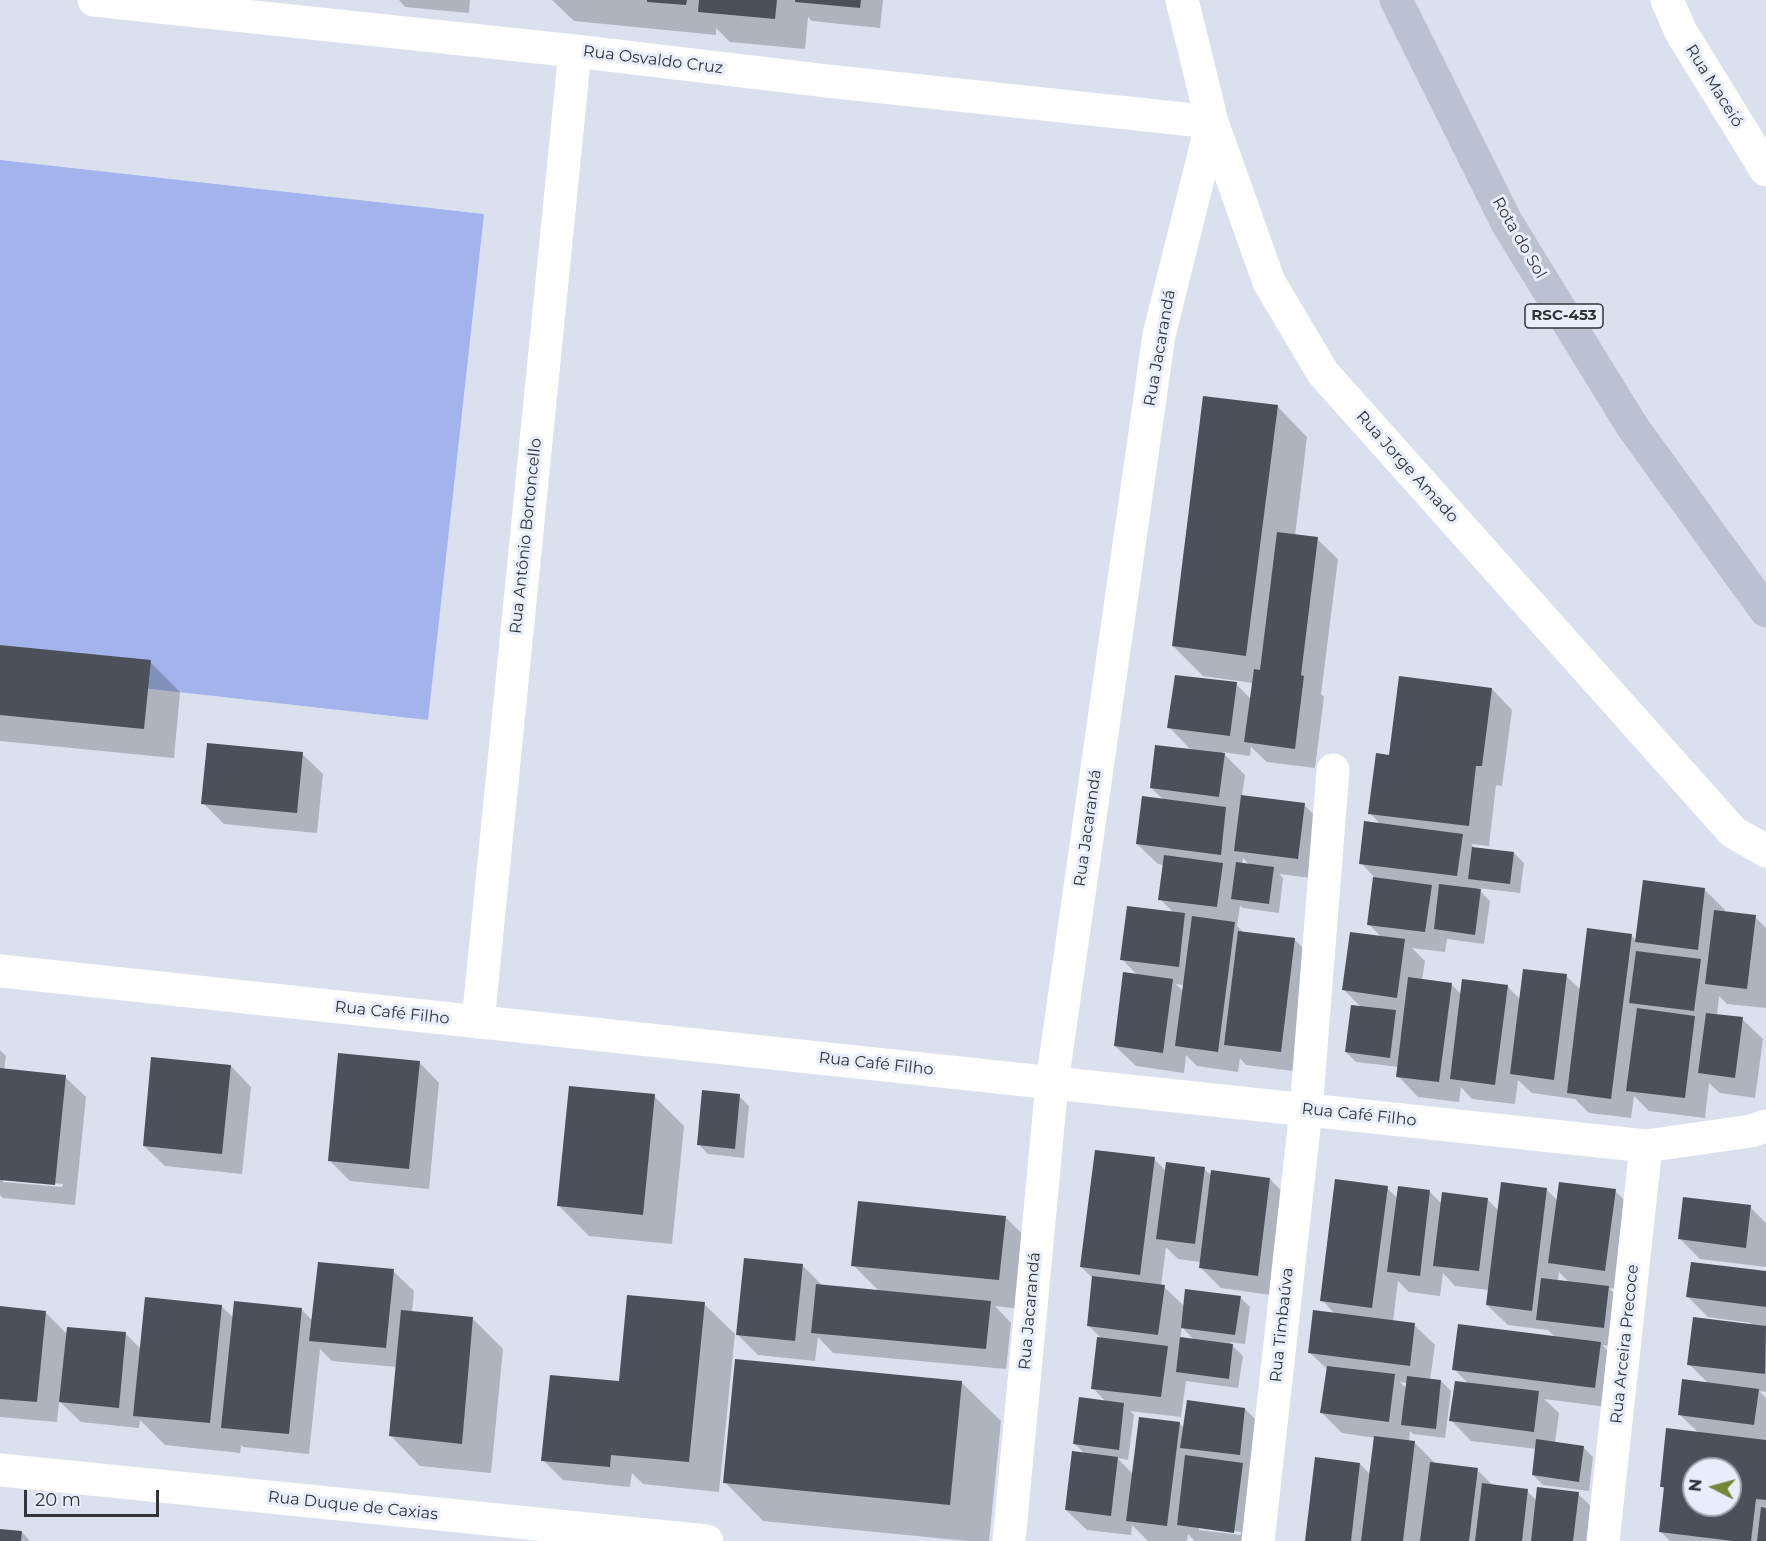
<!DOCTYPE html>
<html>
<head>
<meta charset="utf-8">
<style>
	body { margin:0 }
	#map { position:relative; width:1766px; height:1541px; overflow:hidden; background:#dbe0ee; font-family:Montserrat,sans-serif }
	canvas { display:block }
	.north { position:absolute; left:1682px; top:1457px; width:60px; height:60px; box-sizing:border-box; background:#e8edfb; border:2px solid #9fa3ad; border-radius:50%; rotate:276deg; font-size:16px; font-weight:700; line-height:24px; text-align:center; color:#323439 }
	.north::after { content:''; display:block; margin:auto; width:21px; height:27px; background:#758737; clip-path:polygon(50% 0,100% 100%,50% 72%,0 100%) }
	.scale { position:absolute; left:24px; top:1490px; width:135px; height:27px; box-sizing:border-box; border:3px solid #323439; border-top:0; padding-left:8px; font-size:18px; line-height:21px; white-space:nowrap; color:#323439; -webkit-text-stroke:4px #e8edfb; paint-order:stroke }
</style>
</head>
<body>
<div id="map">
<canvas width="1766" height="1541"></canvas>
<div class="north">N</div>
<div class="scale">20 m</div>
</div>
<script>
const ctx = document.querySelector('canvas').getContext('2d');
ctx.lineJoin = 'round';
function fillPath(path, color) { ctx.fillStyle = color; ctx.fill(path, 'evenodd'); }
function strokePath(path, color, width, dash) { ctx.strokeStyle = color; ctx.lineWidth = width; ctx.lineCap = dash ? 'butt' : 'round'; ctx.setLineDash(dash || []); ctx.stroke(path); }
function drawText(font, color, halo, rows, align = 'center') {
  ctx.font = font + ' Montserrat,sans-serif'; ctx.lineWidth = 6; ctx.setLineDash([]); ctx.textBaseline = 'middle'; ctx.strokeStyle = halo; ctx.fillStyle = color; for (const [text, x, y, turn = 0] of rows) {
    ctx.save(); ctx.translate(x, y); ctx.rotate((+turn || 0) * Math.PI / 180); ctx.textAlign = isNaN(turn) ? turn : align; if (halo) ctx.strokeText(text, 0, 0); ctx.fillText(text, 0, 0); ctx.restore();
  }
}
fillPath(new Path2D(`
	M0,160L484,214L428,720L0,672Z`), '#a3b4ec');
fillPath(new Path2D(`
	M399,0H470L469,13L405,7Z
	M552,0H883L880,28L812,21L808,17L805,49L730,42L716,28V35L574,21Z
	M1277,406L1307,437L1295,536L1317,539L1338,559L1321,694L1324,697L1315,768L1267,762L1251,747L1250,756L1222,752L1245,775L1242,796L1304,805L1325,825L1319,879L1279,874L1283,878L1279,913L1243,908L1240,906L1237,926L1244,933L1294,939L1315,960L1301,1072L1246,1065L1240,1058L1238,1072L1197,1066L1186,1055L1184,1073L1136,1066L1115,1046L1138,976L1122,959L1174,913L1160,899L1164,865L1158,864L1137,844L1164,800L1151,788L1192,751L1169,727L1236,684L1251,699L1253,683L1203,676L1173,646ZM1243,858L1250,865L1242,864ZM1176,984L1184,985L1183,991Z
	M0,647L150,662L180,692L174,758L0,741Z
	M1492,689L1512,710L1502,786L1496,785L1489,846L1471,844L1475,849L1514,853L1524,863L1520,893L1477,888L1490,901L1484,944L1447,939L1445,952L1412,948L1425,961L1422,980L1451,984L1462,995L1507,986L1521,1000L1566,976L1581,990L1631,935L1637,941L1704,889L1725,910V913L1755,917L1766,928V1008L1727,1004L1719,996L1717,1016L1742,1019L1763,1039L1755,1098L1720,1093L1709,1083L1705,1118L1649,1111L1634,1096L1631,1118L1589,1113L1575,1099L1532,1093L1518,1080L1515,1104L1472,1099L1461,1087L1459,1102L1418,1097L1398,1076L1399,1067L1356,1062L1346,1052L1361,1007L1344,990L1382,938L1369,924L1374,877L1361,863L1381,825L1370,813L1391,756Z
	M302,754L323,774L317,833L224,824L203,803Z
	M0,1050L6,1056L4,1070L65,1077L86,1097L75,1205L3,1198L0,1195ZM3,1179L63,1184L62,1187L3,1182Z
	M419,1062L439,1083L429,1189L350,1181L329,1160Z
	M231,1066L251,1087L242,1174L165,1166L144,1146Z
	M654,1096L684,1126L672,1244L589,1236L559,1206Z
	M739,1096L749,1106L744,1158L708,1154L698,1144Z
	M1154,1159L1166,1171L1204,1169L1212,1176L1270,1179L1290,1200L1278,1296L1221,1288L1201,1268V1262L1178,1259L1166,1247L1161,1286L1164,1287L1185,1307L1240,1297L1250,1307L1245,1344L1229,1342L1243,1356L1238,1388L1186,1381L1181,1417L1130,1411L1134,1415L1128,1460L1117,1458L1133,1474L1179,1423L1184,1428L1245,1409L1265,1429L1255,1541H1195L1188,1534L1187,1541H1148L1132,1525L1131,1535L1087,1530L1066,1510L1086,1455L1075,1444L1107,1403L1093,1388L1102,1339L1088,1325L1094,1279L1081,1267ZM1182,1327L1195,1341L1180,1339ZM1199,1527L1241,1532V1535L1199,1530Z
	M1387,1188L1398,1199L1430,1192L1442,1204L1487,1199L1499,1211L1546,1189L1558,1201L1615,1191L1636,1211L1625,1290L1609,1288L1629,1308L1624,1348L1602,1345L1621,1364L1615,1408L1544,1399L1559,1413L1555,1443L1583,1447L1593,1457L1589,1491L1543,1485L1533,1475L1537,1449L1471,1441L1451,1420L1469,1384L1454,1369L1556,1338L1548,1330L1508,1325L1487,1305L1489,1290L1455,1286L1443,1273L1440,1296L1409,1292L1398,1281L1393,1322L1414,1325L1435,1345L1430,1380L1441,1381L1451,1391L1445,1438L1413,1434L1410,1431L1409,1442L1415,1443L1435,1463L1477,1470L1494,1486L1527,1491L1537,1501L1578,1494L1599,1514L1595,1541H1306L1360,1464L1371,1475L1376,1438L1342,1433L1322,1413L1328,1370L1309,1352L1336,1315L1322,1300ZM1559,1272L1570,1283L1558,1281ZM1400,1382L1408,1383L1407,1389Z
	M1750,1207L1766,1223V1267L1700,1259L1680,1239Z
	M1005,1217L1036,1247L1029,1310L995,1306L1011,1323L1006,1369L833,1353L818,1337L815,1361L758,1355L738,1335L803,1266L823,1286L879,1291L853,1265Z
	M393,1271L414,1291L412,1313L473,1319L503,1349L491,1473L420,1466L390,1435L397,1367L332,1361L320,1349L309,1454L243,1447L241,1445L240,1453L165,1445L140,1420L139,1428L81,1422L59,1401L57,1422L0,1417V1308L45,1312L67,1334H126L141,1349L221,1306L234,1318L301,1309L313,1321Z
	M1766,1273V1392L1759,1391L1766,1398V1541H1670L1660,1531L1665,1490L1661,1486L1699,1433L1679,1414L1709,1384L1689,1364L1750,1325L1751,1323L1708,1317L1687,1296ZM1694,1469H1730V1505H1694Z
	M704,1304L735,1334L719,1492L643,1484L632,1473L630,1487L563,1480L543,1460L620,1383Z
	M962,1383L1001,1421L989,1541H968L763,1521L725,1482Z
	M0,1530L22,1532L30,1541H0Z`), '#0003');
fillPath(new Path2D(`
	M647,0H687L686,5L647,2Z
	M699,0H777L775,19L698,12Z
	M795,0H861L860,8L795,2Z
	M1203,396L1278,405L1246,656L1172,646Z
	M1277,532L1318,537L1301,675L1304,676L1295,749L1244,742L1254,669L1260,670Z
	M0,645L151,660L144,729L0,715Z
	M1175,675L1237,682L1230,736L1167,728Z
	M1399,676L1492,688L1482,766H1476L1469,826L1368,814L1376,753L1389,755Z
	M207,743L303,752L297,813L201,804Z
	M1155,745L1225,753L1219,797L1150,788Z
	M1241,795L1305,803L1298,859L1234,851Z
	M1142,796L1226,807L1221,855L1136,844Z
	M1364,821L1463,834L1457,876L1359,864Z
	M1472,847L1514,852L1510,884L1468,879Z
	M1164,855L1223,863L1217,907L1158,900Z
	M1236,862L1274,867L1269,904L1231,899Z
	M1373,877L1432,885L1425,932L1367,925Z
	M1643,880L1705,888L1698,950L1635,942Z
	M1439,884L1481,889L1475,935L1434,929Z
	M1127,906L1185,913L1179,967L1120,960Z
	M1714,910L1756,915L1747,989L1705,984Z
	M1192,916L1235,922L1218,1052L1175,1046Z
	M1587,928L1632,934L1611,1099L1567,1093Z
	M1238,931L1295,938L1281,1052L1224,1045Z
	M1350,932L1405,939L1397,998L1342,990Z
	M1636,951L1701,959L1694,1011L1629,1003Z
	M1523,969L1567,974L1554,1080L1510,1074Z
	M1123,972L1173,979L1163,1053L1114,1046Z
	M1408,977L1452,983L1439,1082L1396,1077Z
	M1462,979L1508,985L1495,1085L1450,1079Z
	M1351,1005L1396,1010L1390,1058L1345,1052Z
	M1637,1008L1695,1016L1685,1098L1626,1091Z
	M1706,1013L1743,1017L1735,1078L1698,1073Z
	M338,1053L420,1061L409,1169L328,1161Z
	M151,1057L231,1065L222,1154L143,1146Z
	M0,1068L66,1075L55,1185L0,1180Z
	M569,1086L655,1094L643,1215L557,1206Z
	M702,1090L740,1094L735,1149L697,1145Z
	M1095,1150L1155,1157L1140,1275L1080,1267Z
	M1166,1162L1205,1167L1195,1244L1156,1239Z
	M1211,1170L1270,1178L1258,1276L1199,1268Z
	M1335,1179L1388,1186L1372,1308L1320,1301Z
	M1501,1182L1547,1188L1532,1311L1486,1305Z
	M1559,1182L1616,1189L1605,1271L1548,1263Z
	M1398,1186L1430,1190L1420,1276L1387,1272Z
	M1442,1192L1488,1198L1479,1271L1433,1266Z
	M1683,1197L1751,1205L1746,1248L1678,1239Z
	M858,1201L1006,1216L999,1280L851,1266Z
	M744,1258L803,1264L795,1341L736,1335Z
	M318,1262L394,1269L386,1348L309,1341Z
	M1691,1262L1766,1271V1307L1686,1297Z
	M1092,1276L1165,1285L1158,1335L1087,1326Z
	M1541,1278L1609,1286L1604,1328L1536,1320Z
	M816,1284L991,1301L986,1349L811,1333Z
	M1185,1289L1241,1296L1235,1335L1181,1328Z
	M627,1295L705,1302L689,1462L611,1455L610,1467L541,1461L550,1375L619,1381Z
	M145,1297L222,1305L210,1423L133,1416Z
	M234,1301L302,1308L289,1434L221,1428Z
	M0,1306L46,1311L37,1402L0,1399Z
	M401,1310L473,1317L462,1444L389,1436Z
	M1313,1310L1415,1323L1410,1366L1308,1353Z
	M1693,1317L1766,1326L1765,1374L1687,1365Z
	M1458,1324L1601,1342L1595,1388L1452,1370Z
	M67,1327L126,1332L119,1408L59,1402Z
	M1097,1337L1168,1346L1161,1397L1091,1389Z
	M1180,1337L1233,1344L1229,1379L1176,1372Z
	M735,1359L962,1381L950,1505L723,1483Z
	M1327,1366L1395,1374L1389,1422L1320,1413Z
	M1407,1376L1441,1380L1436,1429L1401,1425Z
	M1682,1379L1759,1389L1754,1425L1678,1415Z
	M1455,1381L1539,1391L1534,1432L1449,1421Z
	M1079,1397L1124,1403L1119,1450L1073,1444Z
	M1187,1400L1245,1408L1240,1455L1180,1448Z
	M1139,1417L1180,1422L1167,1526L1126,1521Z
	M1666,1428L1766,1440V1500L1756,1499L1751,1541H1733L1659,1532L1664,1487H1660ZM1694,1469H1730V1505H1694Z
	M1374,1436L1415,1441L1403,1541H1361Z
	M1536,1439L1584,1446L1579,1482L1532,1475Z
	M1072,1451L1118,1457L1111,1516L1065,1510Z
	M1185,1455L1243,1463L1234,1533L1177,1525Z
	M1315,1457L1360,1463L1351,1541H1305Z
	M1430,1462L1478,1468L1469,1541H1420Z
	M1482,1483L1528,1489L1522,1541H1475Z
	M1537,1487L1579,1492L1573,1541H1531Z
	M1761,1507L1766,1508V1541H1757Z
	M0,1529L22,1531L21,1541H0Z`), '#4c505b');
strokePath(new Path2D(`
	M94,0L575,51L827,81L1212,122L1159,335L1052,1083L1009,1541
	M1667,0L1681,32L1766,170
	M478,1022L575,51
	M0,1470L707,1541
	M1258,1541L1306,1110L1333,770
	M1603,1541L1646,1146`), '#fff', 33);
strokePath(new Path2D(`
	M1182,0L1212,122L1269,282L1323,373L1733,832L1766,851
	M0,971L1646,1146L1751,1131L1766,1126`), '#fff', 33);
strokePath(new Path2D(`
	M1396,0L1507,223L1632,426L1766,611`), '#bac1d1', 33);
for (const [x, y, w] of [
	[1564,316,78]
]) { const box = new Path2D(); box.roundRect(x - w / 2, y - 12, w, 24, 4.5); ctx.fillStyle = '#e8edfb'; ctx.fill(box); strokePath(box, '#323439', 1.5); }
drawText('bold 15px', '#323439', null, [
	["RSC-453",1564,316]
]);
drawText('16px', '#323439', '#e8edfb', [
	["Rua Osvaldo Cruz",653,60,7],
	["Rua Maceió",1714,86,58],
	["Rota do Sol",1519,238,60],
	["Rua Jacarandá",1160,348,-80],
	["Rua Jorge Amado",1407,467,48],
	["Rua Antônio Bortoncello",526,536,-84],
	["Rua Jacarandá",1088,828,-82],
	["Rua Café Filho",392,1013,6],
	["Rua Café Filho",876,1064,6],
	["Rua Café Filho",1359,1115,6],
	["Rua Jacarandá",1030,1311,-85],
	["Rua Timbaúva",1282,1325,-84],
	["Rua Arceira Precoce",1625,1344,-84],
	["Rua Duque de Caxias",353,1506,6]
]);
</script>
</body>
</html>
